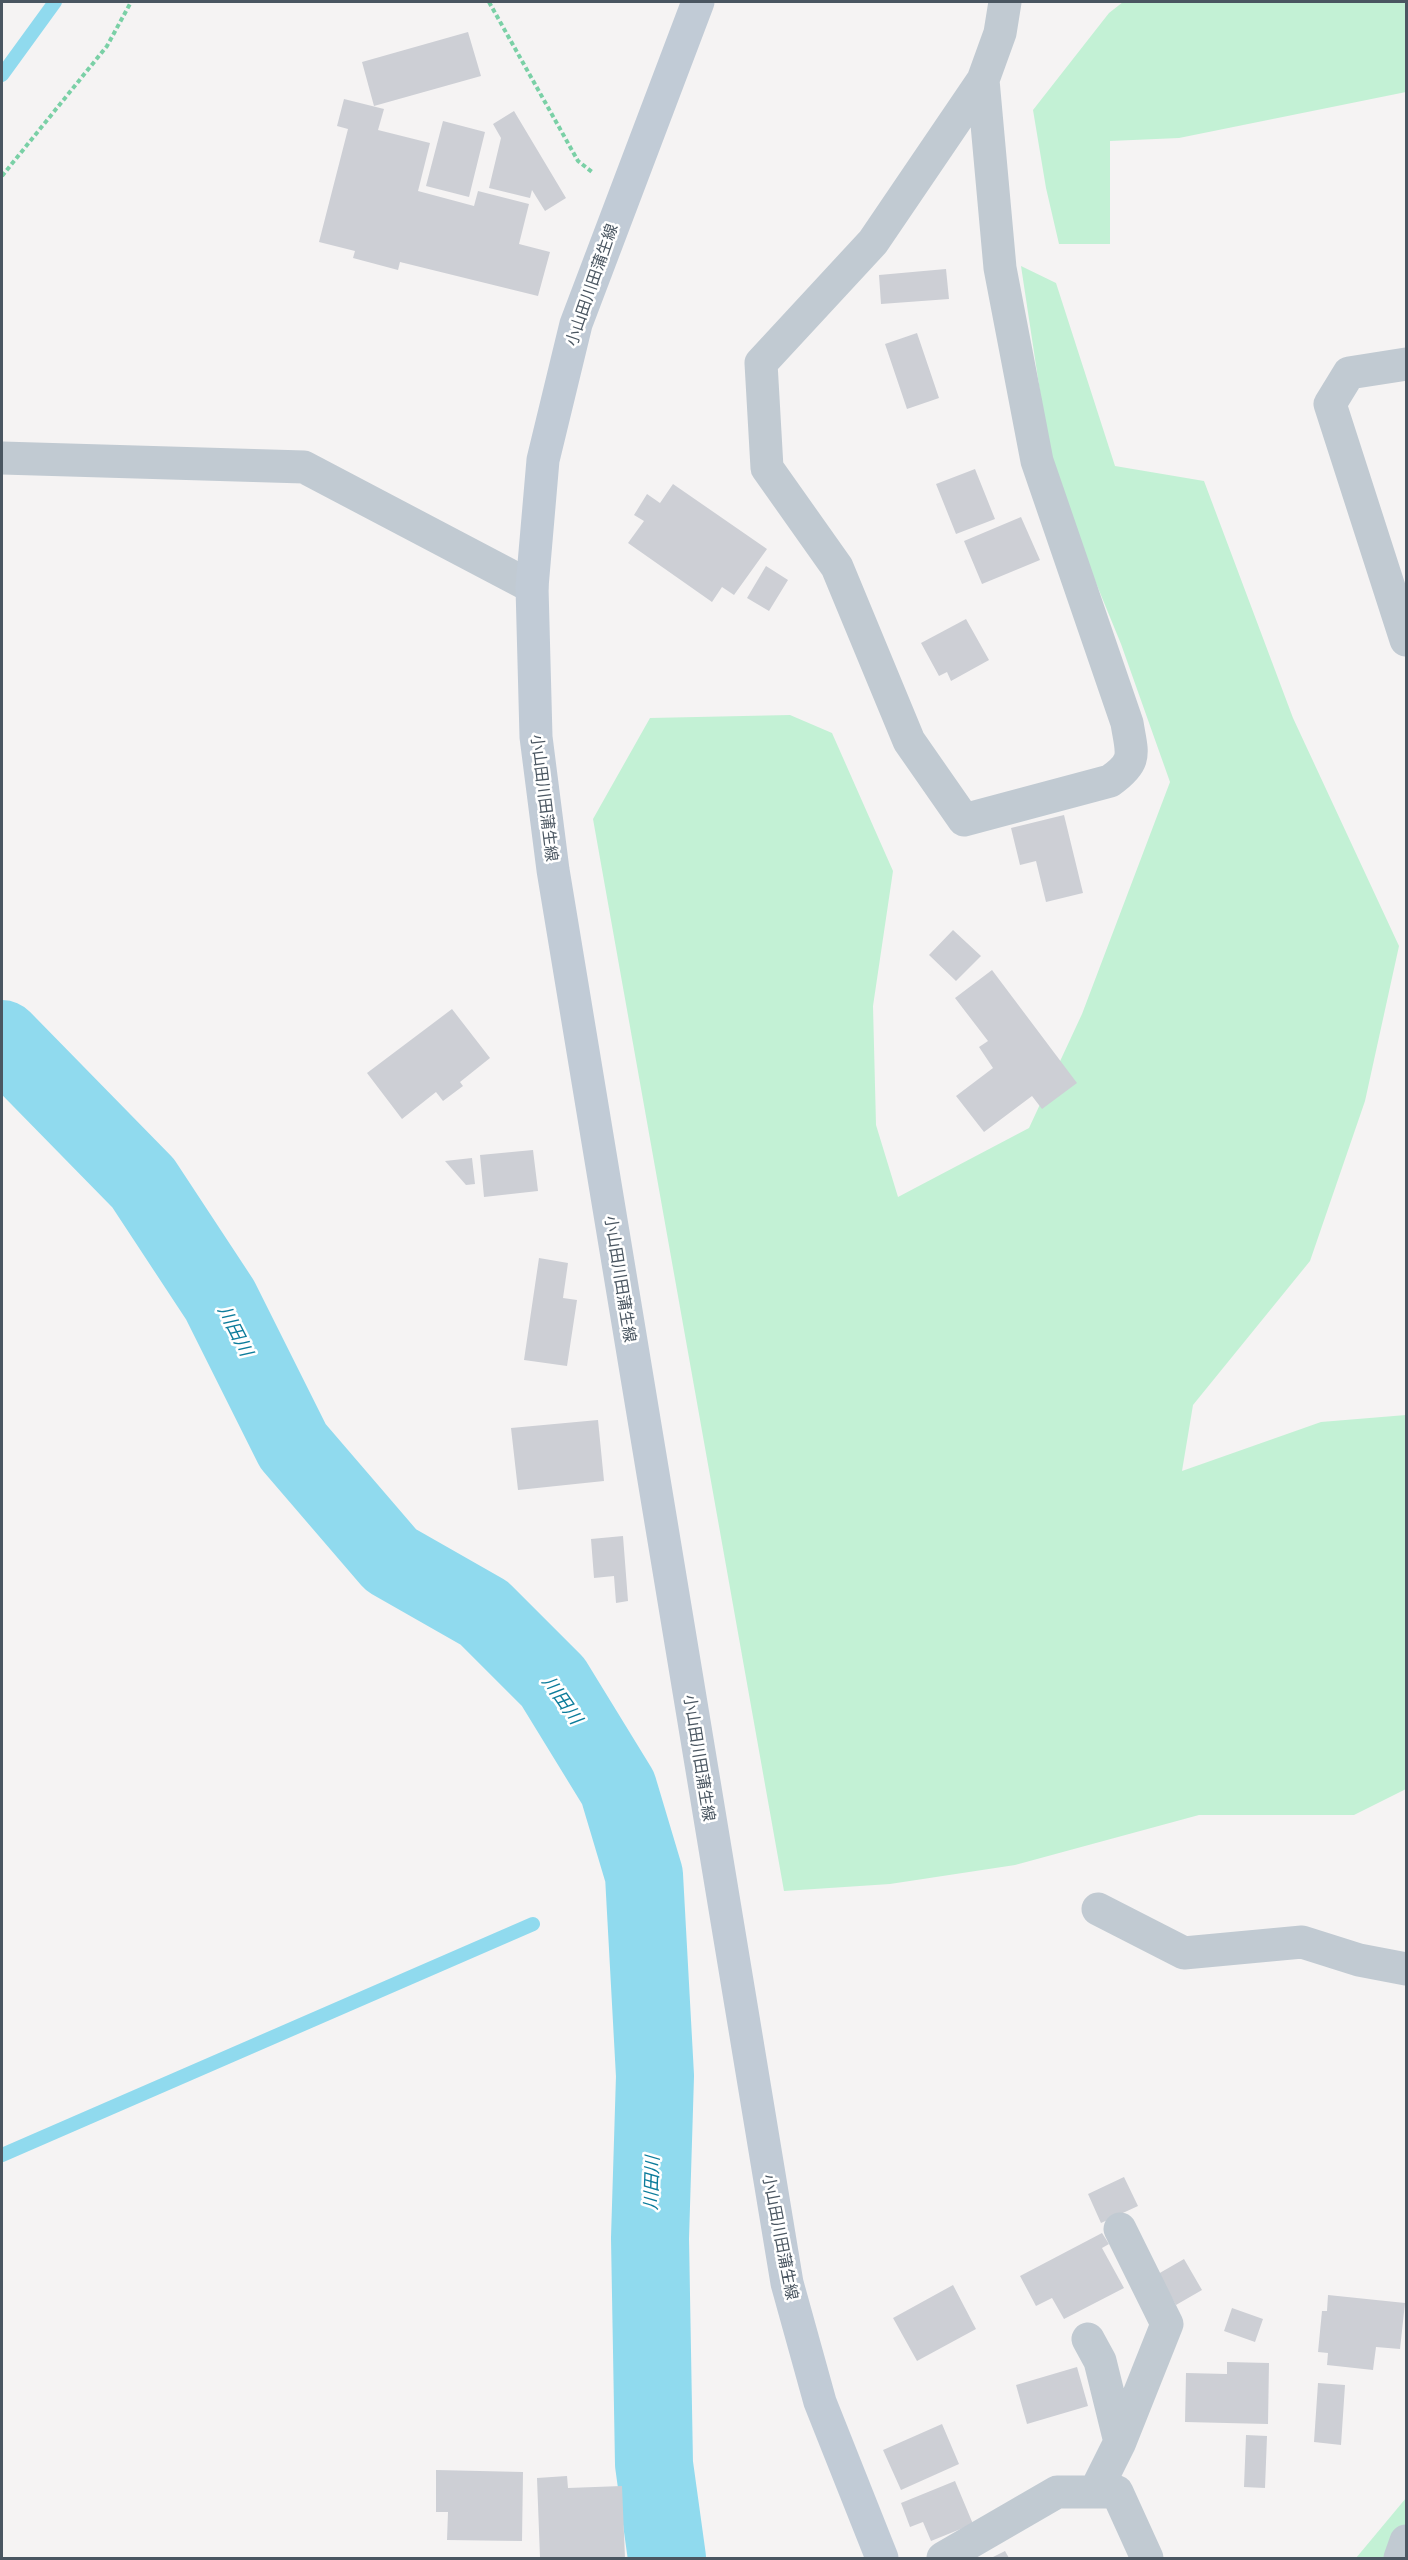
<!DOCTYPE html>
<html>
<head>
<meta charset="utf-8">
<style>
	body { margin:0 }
	#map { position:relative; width:1408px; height:2560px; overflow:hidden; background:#f5f3f3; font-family:"Golos Text",sans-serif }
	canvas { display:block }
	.frame { position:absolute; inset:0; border:3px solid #4a5661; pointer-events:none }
</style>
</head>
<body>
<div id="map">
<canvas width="1408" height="2560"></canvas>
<div class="frame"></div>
</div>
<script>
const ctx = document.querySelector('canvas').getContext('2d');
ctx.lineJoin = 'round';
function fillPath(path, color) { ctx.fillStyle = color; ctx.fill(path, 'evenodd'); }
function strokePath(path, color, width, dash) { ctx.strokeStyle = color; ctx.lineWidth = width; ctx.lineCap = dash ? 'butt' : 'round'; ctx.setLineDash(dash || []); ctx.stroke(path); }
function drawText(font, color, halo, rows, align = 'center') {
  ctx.font = font + ' "Golos Text","Noto Sans JP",sans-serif'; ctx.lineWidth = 5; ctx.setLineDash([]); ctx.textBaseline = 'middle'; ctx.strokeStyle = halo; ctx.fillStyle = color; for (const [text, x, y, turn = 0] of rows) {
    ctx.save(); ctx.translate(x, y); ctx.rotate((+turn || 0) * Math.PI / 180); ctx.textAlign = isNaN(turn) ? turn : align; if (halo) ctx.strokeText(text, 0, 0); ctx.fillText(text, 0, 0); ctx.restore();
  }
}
fillPath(new Path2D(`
	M1123,2H1406V92L1179,138L1110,141V244H1059L1046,188L1033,110L1109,13Z
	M1021,266L1056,283L1115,466L1204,481L1293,718L1399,946L1365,1101L1310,1261L1193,1405L1182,1471L1321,1422L1406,1415V1789L1354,1815H1199L1015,1865L890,1884L784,1891L593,819L650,718L790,715L832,733L893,871L873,1006L876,1125L898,1197L1029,1128L1082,1014L1170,782L1121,644L1053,478Z
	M1406,2498V2558H1356Z`), '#c3f1d5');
strokePath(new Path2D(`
	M2,75L55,2
	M2,2155L533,1924`), '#90daee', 14);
strokePath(new Path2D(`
	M2,1039L143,1183L220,1300L293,1446L391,1560L484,1613L553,1682L618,1788L644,1875L655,2076L650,2238L654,2464L667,2558`), '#90daee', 78);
fillPath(new Path2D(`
	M468,32L481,76L374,106L362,62Z
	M344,99L384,109L378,130L430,143L418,191L474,206L478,191L529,204L519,244L550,252L538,296L400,262L398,270L353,258L355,251L319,242L348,129L337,126Z
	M514,111L566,198L545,211L532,190L530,198L489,188L501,138L493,124Z
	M443,121L485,132L469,197L426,186Z
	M946,269L949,299L881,304L879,275Z
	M917,333L939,398L907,409L885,344Z
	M975,469L995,519L956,534L936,484Z
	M673,484L767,549L734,595L722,587L712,602L628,543L644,521L634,515L647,494L660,503Z
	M1021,517L1040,560L982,584L964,541Z
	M766,566L788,580L769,611L747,598Z
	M966,619L989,660L951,681L947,672L939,676L921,643Z
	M1064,815L1083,893L1046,902L1036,861L1020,865L1011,828Z
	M953,930L981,956L956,981L929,955Z
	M992,970L1077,1083L1042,1109L1032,1096L984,1132L956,1096L993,1068L979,1047L988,1041L955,998Z
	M452,1009L490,1058L460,1082L463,1086L443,1101L436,1092L402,1119L367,1073Z
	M533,1150L538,1191L484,1197L480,1155Z
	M472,1158L475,1184L466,1185L445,1161Z
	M539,1258L568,1263L563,1298L577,1300L567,1366L524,1360Z
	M598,1420L604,1481L518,1490L511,1428Z
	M623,1536L628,1601L616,1603L614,1576L594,1578L591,1539Z
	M1124,2177L1138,2206L1101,2223L1088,2194Z
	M1102,2233L1109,2244L1102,2248L1124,2288L1064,2319L1052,2298L1036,2306L1020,2276Z
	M1184,2259L1202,2290L1176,2305L1158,2274Z
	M953,2285L976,2329L917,2361L893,2318Z
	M1328,2295L1405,2303L1400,2349L1376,2347L1373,2370L1327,2365L1328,2353L1318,2352L1322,2311H1327Z
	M1232,2308L1263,2319L1255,2342L1224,2331Z
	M1227,2362L1269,2363L1268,2424L1185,2422L1186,2373L1227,2374Z
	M1077,2367L1088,2406L1027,2424L1016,2385Z
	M1318,2383L1345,2385L1341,2445L1314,2442Z
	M942,2424L959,2464L901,2490L883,2450Z
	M1246,2435L1267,2436L1265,2488L1244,2487Z
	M436,2470L523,2472L522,2541L447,2540L448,2512H436Z
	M567,2476L568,2488L622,2486L625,2558H540L537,2478Z
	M955,2481L973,2524L931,2541L923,2522L910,2527L901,2503Z
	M1005,2551L1009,2558H991Z`), '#cdcfd5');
strokePath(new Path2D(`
	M489,2L578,161L592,172
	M2,176L107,46L131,2`), '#7ad0a6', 4, [4.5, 3]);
strokePath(new Path2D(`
	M983,80L1000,268L1037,461L1127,723C1132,754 1138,761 1110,781L964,820L909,741L837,567L767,468L761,363L873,242L983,80L1000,33L1005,2
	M1406,364L1349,373L1330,404L1406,640
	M2,458L304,467L532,587
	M1098,1909L1184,1953L1302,1942L1359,1960L1406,1969
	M1120,2229L1167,2324L1120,2442
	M1088,2339L1100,2361L1120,2442L1095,2492
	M943,2558L1057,2492H1117L1147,2558
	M1400,2558L1406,2541`), '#c1cad2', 33);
strokePath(new Path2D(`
	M698,2L576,324L543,460L532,587L536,737L553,870L787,2283L820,2402L882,2558`), '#c1cbd6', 33);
drawText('16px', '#4a5661', '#fff', [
	["小山田川田蒲生線",592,285,-71],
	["小山田川田蒲生線",544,798,83],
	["小山田川田蒲生線",620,1279,81],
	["小山田川田蒲生線",699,1758,81],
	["小山田川田蒲生線",780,2237,79]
]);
drawText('italic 18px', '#0c7c9b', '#fff', [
	["川田川",235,1331,63],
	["川田川",562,1700,55],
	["川田川",652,2183,-88]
]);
</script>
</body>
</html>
